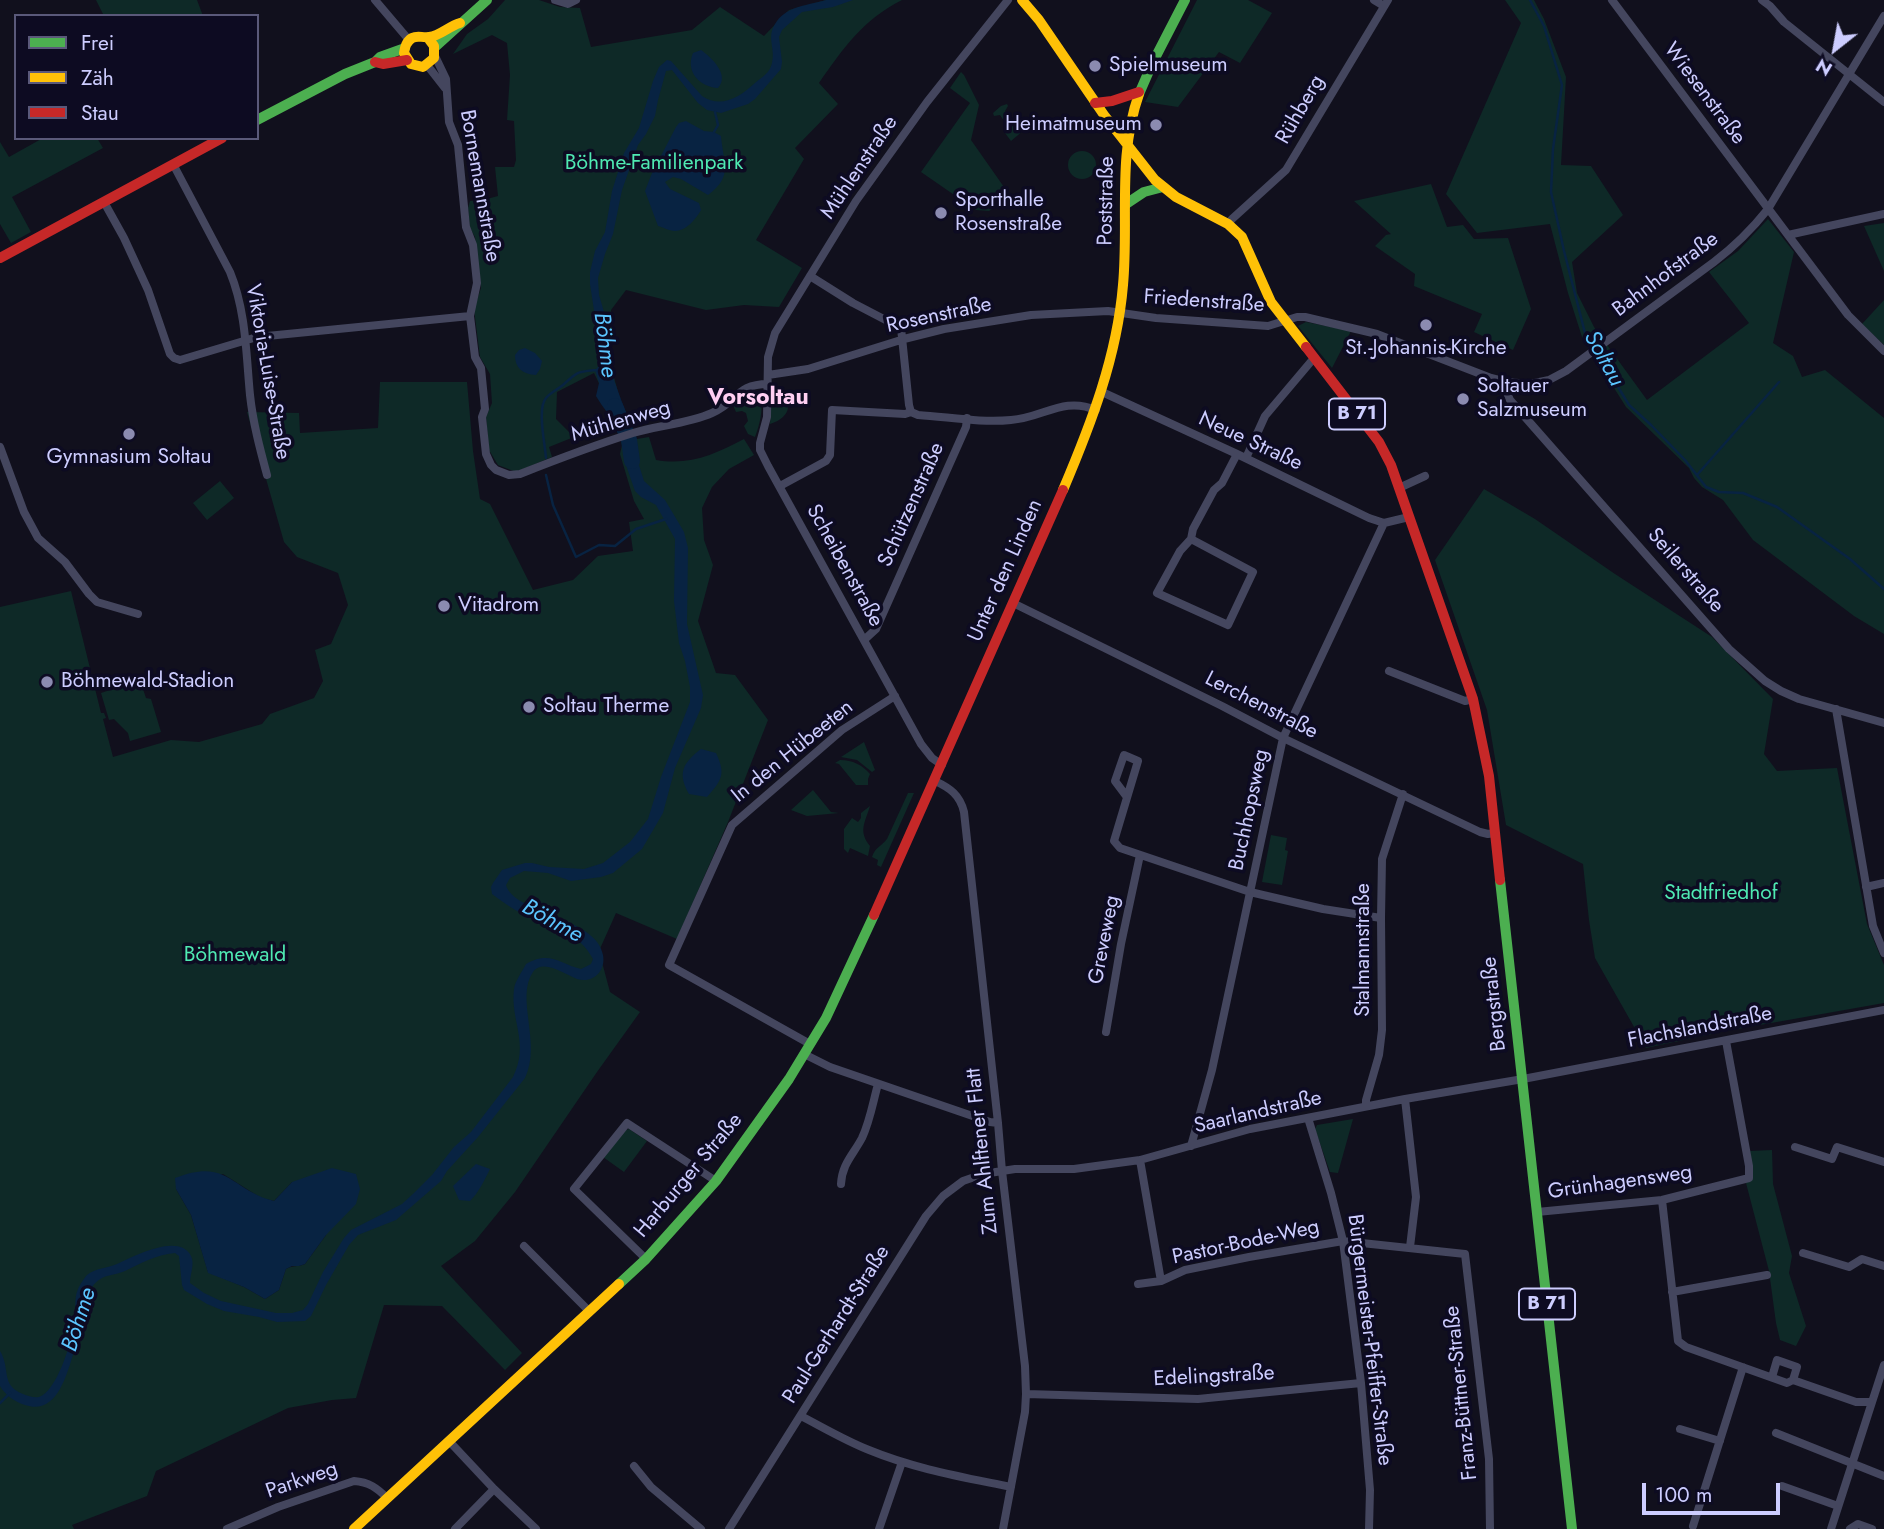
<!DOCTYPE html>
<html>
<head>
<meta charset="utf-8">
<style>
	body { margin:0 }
	#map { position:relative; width:1884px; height:1529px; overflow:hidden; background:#11101d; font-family:Jost,sans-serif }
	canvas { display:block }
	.legend { position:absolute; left:14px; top:14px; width:245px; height:126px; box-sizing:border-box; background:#0d0b22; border:2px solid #5a597a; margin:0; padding:9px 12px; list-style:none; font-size:21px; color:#cdcdff }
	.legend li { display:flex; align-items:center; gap:14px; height:35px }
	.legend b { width:35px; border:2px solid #5a597a }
	.north { position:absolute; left:1800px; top:14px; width:70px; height:70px; -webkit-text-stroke:5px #0d0b22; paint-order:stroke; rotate:211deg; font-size:19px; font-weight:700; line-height:28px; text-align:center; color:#cdcdff }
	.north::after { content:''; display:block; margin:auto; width:24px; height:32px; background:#cdcdff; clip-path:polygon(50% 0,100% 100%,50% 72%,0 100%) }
	.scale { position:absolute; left:1642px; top:1483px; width:138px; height:32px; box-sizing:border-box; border:4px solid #cdcdff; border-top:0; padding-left:9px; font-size:21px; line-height:24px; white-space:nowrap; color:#cdcdff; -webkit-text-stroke:5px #0d0b22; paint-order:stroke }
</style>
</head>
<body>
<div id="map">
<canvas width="1884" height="1529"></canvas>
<ul class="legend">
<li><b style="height:9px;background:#4caf50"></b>Frei</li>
<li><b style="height:9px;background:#ffc107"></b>Zäh</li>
<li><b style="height:9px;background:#c62828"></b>Stau</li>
</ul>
<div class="north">N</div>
<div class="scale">100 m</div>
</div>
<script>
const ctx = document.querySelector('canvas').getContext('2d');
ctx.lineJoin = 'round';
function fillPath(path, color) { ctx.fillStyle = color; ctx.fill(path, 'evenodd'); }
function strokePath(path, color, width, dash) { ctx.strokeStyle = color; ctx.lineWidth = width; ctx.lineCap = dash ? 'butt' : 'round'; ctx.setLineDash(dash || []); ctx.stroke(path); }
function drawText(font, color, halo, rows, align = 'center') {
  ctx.font = font + ' Jost,sans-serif'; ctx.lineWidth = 7; ctx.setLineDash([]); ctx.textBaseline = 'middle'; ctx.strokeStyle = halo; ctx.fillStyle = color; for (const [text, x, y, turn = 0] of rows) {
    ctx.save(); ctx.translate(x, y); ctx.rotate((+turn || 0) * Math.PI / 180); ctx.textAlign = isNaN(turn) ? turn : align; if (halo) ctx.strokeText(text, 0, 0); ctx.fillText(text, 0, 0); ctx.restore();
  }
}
fillPath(new Path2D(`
	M96,0H197L203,16H104Z
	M505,0H539L560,7L580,8L591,47L692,30L720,7L764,36L789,10L826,0H902C863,20 844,47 819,83L838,104L795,148L804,159L756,240L802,268L779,307L744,305L706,310L626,290L611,310L613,335L603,337L624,414L637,439L649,437L656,460C690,466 715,454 744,439L754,455L729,469L712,487L702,508L704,540L713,565L698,621L716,673L735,675L768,720L728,822L677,939L616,913L599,951L610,992L640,1012L597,1072L515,1192L475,1241L441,1266L522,1353L505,1370L442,1306L384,1305L356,1398L332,1400L288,1408L156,1471L147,1496L72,1525L74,1529H0V607L71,591L101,713H104L106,718L103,719L113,757L171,740L199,742L262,724L270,714L314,698L323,681L315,650L331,644L348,605L338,573L297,557L284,542L247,412L299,413L300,433L378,428L380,382H467L473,451L480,499L490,504L533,590L573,580L598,556L633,551L629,522L644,519L634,501L620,454L622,445L611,408L594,373L557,392L556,419L574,437L549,447L552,457L516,472L498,465L489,450L486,417L492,403L490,374L480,357L474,309L481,288L475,237L470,228L468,208L470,201L483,200L498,196L495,167H514L516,160L514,121L507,120L510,75L507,43L492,35L453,54L467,34L488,19ZM223,1174L261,1198L274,1201L292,1182L326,1235L305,1264C298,1267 293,1265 286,1269L279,1290L265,1299L244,1287L208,1272L191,1215L176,1189Z
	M1197,0H1248L1272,13L1240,63L1219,52L1178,107L1145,102Z
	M1505,0H1534L1544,19L1566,77L1561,165L1591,166L1623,215L1572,262L1577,293L1594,327L1647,400L1749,323L1709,272L1738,251L1768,219L1794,252L1773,343L1793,356L1802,377L1825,370L1884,418V634L1854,616L1753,540L1723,500L1702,487L1694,478L1689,468L1626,407L1582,337L1568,293L1550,224L1477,233L1446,194L1521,23Z
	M961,72L964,75L979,105L971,140L1011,197L989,211L976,210L921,172L970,103L950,88Z
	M1007,104L1008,106L1005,111L1017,129L1023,128L1024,130L1011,141L1005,133L1008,127L1000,115L994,116L993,113L1001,106Z
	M43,138H97L103,148L12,197L31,232L11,243L0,224V142L9,157Z
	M1068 165a14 14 0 1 1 28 0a14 14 0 1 1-28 0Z
	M1431,184L1447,227L1463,225L1474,239L1508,238L1531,309L1513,350L1474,332L1482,314L1414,286L1415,274L1375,246L1386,235L1391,234L1354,201Z
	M1884,223V271L1864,226Z
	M1884,300V345L1862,324Z
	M1306,322L1351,331L1332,368L1298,326Z
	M777,385C793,400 793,417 770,424L772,386Z
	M757,393L761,396C763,411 760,424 755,437L748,434L744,426L748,421L746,413L742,411L736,412L733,405L749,395Z
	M220,481L234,498L207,520L193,503Z
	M1484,489L1535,519L1615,574L1712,637L1773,699L1764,754L1777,771L1837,768L1867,924L1884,965V1003L1726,1031L1646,1048L1595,958L1589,920L1583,864L1506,825L1487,710L1435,560Z
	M140,680L146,698L151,699L161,732L130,741L128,733L114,719L109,720L101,693Z
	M864,742L875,770L872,772L857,760L841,757Z
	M840,760C853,760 862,765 870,774L868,779V785H856L839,764L835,763Z
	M813,790L831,812L839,813L807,816L791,810Z
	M908,793H914L881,867L877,865L878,860L872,857C875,847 882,846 887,839Z
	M870,806C865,823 858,831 870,846L868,856L850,848L848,853L844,849V829L852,818L858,822L861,818V813Z
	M1271,835L1287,838L1285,850L1288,851L1282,885L1262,882Z
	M1353,1119L1338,1173L1330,1172L1315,1129L1317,1125Z
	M629,1129L647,1141L624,1172L603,1157L623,1131Z
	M1772,1150L1773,1184L1792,1256L1789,1273L1806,1326L1796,1346L1780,1340L1776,1323L1769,1271L1746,1183L1753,1177L1750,1151Z`), '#0e2927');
fillPath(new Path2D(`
	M826,0H853L833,7L802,12L782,30L779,37L782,62L781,69L755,99L748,104L721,113L707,110L698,103L672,70L666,71L658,100L655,116L646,134L638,145L622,190L613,234L605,254L598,278L599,295L609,329L613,377L629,422L617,428C611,416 603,408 596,396L599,383L595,370L602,363L590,284V272L595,251L605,232L612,191L624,153L639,128L653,81L659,67L667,60L671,61L702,96C721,109 740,97 755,83C762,77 770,73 772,63C776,47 765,37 777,21C788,6 809,5 826,0Z
	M701,50C712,58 730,75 718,88C700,87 685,72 693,53Z
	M686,121L704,131L714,132L721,136C723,163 734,176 708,195L681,179L673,177L665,182L670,189L699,203L701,210C696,219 686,231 675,231C669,231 663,227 658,226L645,191L652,173L676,127L679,123Z
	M525,348L535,353L542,361L540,369L536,375C522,374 515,368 515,355L519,350Z
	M634,441L636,456L644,481L665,500L674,515L684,532L688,548L687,624L703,695L701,708L675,768L663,813L642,849L613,873L601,877L571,881L548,873L524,871L510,878L506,885C514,914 597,917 603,955C606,971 593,984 577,979C566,975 543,958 533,972C515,998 542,1043 525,1078L478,1137L447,1171L441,1181L396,1220L358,1235L349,1245L326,1285L311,1316L305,1321L277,1322L259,1317L224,1311L207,1304L184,1290L182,1285L179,1256L175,1253C155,1255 142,1263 125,1271C111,1277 103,1273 92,1287C82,1299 84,1312 81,1327C79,1338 75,1348 72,1358C65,1380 55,1415 25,1405C15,1402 5,1395 0,1386V1351C11,1369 0,1385 23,1394C28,1396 34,1398 39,1397C57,1391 71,1343 74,1326C77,1314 73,1300 78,1289C80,1285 84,1278 87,1275C95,1268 108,1268 117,1264C133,1257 179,1232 191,1256C195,1264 190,1274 190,1283L204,1293L221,1301L276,1313H292L303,1310L308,1304L323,1272L344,1238L351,1230L402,1204L414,1193L432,1175L454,1147L471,1132L513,1077C530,1043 510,1021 514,989C515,981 522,972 526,964C550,950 560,964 581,969L591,964L593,959C579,933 563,934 540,923C523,915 506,905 492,894L491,887L493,883L502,870L525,863H532L549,867L584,869L603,863L630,842L648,819L661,777L690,702V687L685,661L679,643L674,601L675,539L656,505L641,497L635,491L627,468L624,445Z
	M701,749L716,753C726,774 722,780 707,797L689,794C677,773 683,763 701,749Z
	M476,1164L490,1169C484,1181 479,1192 470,1201L459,1200L453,1186Z
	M332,1168L356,1174L360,1189L356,1204L326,1235L305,1264L299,1266H292L286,1269L279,1290L265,1299L244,1287L208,1273L191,1215L176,1189L175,1178C228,1157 231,1190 274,1201L292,1182Z`), '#082342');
strokePath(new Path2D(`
	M1530,0L1544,26L1562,85L1553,149L1551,192L1564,251L1585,333L1629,405L1651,425L1685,460L1706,487L1719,492L1743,493L1777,507L1850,559L1884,589
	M714,132L718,125L715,112
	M546,458C545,444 537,408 546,398C550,393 558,389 563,385C578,371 577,372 597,370
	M546,475L553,505L576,557L599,545L615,546L636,529L666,519
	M1697,475L1779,382
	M0,1403L10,1393`), '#082342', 2.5);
strokePath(new Path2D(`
	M615,406L629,440L632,461`), '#082342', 16);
strokePath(new Path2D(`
	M375,0L409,40
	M555,0L568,4L576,0
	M1374,0L1384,6
	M1612,0L1788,235L1884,214
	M1762,0L1770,6L1784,22L1884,102
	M435,56L446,79L449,122L458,145L466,227L473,245L477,283L470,316L475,357L481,368L485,409L482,417L486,454L491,465L496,470L509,475L520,474C558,459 595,445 633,433C659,425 687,424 712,413C738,402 736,384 768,384
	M427,65L445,88
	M173,164L230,272C246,311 246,353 250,395C253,423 260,449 267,475
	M104,202L124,238L148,290L170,354L174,358L180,360L257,337L470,316
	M1228,224L1232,219L1286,170L1388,0
	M1788,235L1848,315L1884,351
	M810,276L853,303L901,328L909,405L911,412
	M768,375L808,369L904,339L944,329L1031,315L1108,311L1156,318L1268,326L1297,317H1305L1377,334L1491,378L1507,382L1530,384L1549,380L1566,371L1714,262C1735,246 1752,229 1768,209L1884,16
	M1507,382L1506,390L1510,400L1729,649L1765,681L1781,691L1799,699L1884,723
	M1102,392L1237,454L1369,518L1384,523L1409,517
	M0,447L24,512L38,538L65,562L89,594L97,602L138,614
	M1246,458L1265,416L1314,358
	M780,486L826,461L830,455L832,410L905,414L911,412L918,415C949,417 981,423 1011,420C1043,418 1063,396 1096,410
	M1399,488L1425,476
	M1191,539L1253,572L1228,625L1157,593L1180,551L1191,539L1193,529L1214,490L1222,483L1237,454
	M1013,603L1222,706L1283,738L1480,832L1488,834L1495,833
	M864,640L876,629L966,427L967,418
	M1389,671L1465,701L1473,699
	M1836,709L1873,926L1884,953
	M942,765L932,758L921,744L768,466L760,450V443L767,417L768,357L775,333L856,201L927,102L1008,0
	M935,781C950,788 960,795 964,812L998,1123L1002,1171L1025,1366L1026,1394L1025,1412L1003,1529
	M1127,797L1115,781L1124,755L1138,761L1114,841L1120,848L1250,892L1323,909L1381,918
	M1866,887L1884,883
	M1106,1032L1121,944L1140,855
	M810,1044L669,965L732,825L842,730L895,696
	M804,1054L830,1067L990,1122L998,1123
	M1405,1099L1416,1197L1410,1247
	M1366,1106V1100L1379,1055L1382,1030L1381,918L1382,859L1403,794
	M1308,1118L1331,1193L1343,1241L1361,1383L1370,1490L1369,1529
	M1191,1146L1212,1070L1283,738L1384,523
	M1795,1147L1832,1159L1837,1147L1884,1162
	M1140,1160L1161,1281
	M841,1184C842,1164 853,1155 862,1138C870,1121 873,1102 878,1084
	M1662,1200L1678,1341L1686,1347L1787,1383L1793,1380L1856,1402H1871
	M1537,1212L1662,1200L1749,1178V1166L1726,1041
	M524,1246L589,1311
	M1803,1253L1849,1267L1862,1259L1884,1266
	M646,1259L574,1189L627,1123L716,1181
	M1138,1284L1161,1281L1185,1270L1249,1257L1343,1241L1465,1254L1489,1459L1490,1529
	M1672,1292L1767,1275
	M1772,1377L1777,1360L1797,1367L1793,1380
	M1026,1394L1198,1399L1361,1383
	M801,1416C824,1428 846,1441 869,1450C915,1469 963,1477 1011,1487
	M1680,1429L1720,1441
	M1776,1433L1884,1476
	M449,1441L494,1489L536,1529
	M634,1466L651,1487L701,1529
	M1782,1486L1838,1506
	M1693,1526L1743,1367
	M227,1529L278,1507L354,1481C369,1482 377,1488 387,1498
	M455,1529L494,1489
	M729,1529L926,1216L943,1196L963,1181L983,1174L1015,1169H1074L1140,1160L1250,1129L1405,1099L1523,1079L1884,1010
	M879,1529L902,1462
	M1831,1529L1884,1365
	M1850,1529L1858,1524L1872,1529`), '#44465e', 8);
strokePath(new Path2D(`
	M435,47L487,0
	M1139,94L1152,64L1185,0
	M257,120L345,74L375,62L380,57L405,48
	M1126,204L1144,192L1163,187
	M1500,880L1572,1529
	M619,1284L646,1259L716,1181L789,1079L826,1018L874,915`), '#4caf50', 10);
strokePath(new Path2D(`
	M1022,0L1039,20L1104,115L1155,180L1176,197L1228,224L1242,237L1271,302L1306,347
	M428,38L434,46V58L423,67L411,64L404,53C405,47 406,42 412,38C418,35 422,38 429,37C440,36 449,26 460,23
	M1063,490C1091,424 1117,357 1123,285C1129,221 1117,156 1139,94
	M354,1529L619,1284`), '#ffc107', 10);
strokePath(new Path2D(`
	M375,62L383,64L407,60
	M1095,103L1112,101L1139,92
	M0,258L222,138
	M1306,347L1379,442L1391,465L1473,699L1489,776L1500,880
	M874,915L1063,490`), '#c62828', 10);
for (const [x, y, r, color] of [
	[1095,66,7,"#8b8bb0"],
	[1156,125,7,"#8b8bb0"],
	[941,213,7,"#8b8bb0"],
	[1426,325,7,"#8b8bb0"],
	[1463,399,7,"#8b8bb0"],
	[129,434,7,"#8b8bb0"],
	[444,606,7,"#8b8bb0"],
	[47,682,7,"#8b8bb0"],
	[529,707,7,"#8b8bb0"]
]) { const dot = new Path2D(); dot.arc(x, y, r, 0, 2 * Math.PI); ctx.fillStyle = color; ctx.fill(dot); strokePath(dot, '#0d0b22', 2.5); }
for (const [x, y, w] of [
	[1357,414,56],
	[1547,1304,56]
]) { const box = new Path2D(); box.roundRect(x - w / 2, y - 15.5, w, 31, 5); ctx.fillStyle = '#0d0b22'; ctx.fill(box); strokePath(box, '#cdcdff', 2); }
drawText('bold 19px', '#cdcdff', null, [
	["B 71",1357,414],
	["B 71",1547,1304]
]);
drawText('21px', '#cdcdff', '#0d0b22', [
	["Spielmuseum",1109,66],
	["Heimatmuseum",1142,125,"right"],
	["Sporthalle",955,201],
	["Rosenstraße",955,225],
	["St.-Johannis-Kirche",1426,349,"center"],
	["Soltauer",1477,387],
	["Salzmuseum",1477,411],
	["Gymnasium Soltau",129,458,"center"],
	["Vitadrom",458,606],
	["Böhmewald-Stadion",61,682],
	["Soltau Therme",543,707]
], 'left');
drawText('21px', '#cdcdff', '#0d0b22', [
	["Wiesenstraße",1704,94,53],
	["Rühberg",1301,110,-60],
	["Mühlenstraße",860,168,-56],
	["Bornemannstraße",479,186,80],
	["Poststraße",1107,201,-89],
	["Bahnhofstraße",1666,275,-37],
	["Friedenstraße",1204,302,4],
	["Rosenstraße",939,316,-12],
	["Viktoria-Luise-Straße",267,372,80],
	["Mühlenweg",621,422,-16],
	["Neue Straße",1250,442,25],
	["Schützenstraße",912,505,-66],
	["Scheibenstraße",844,566,61],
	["Unter den Linden",1006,571,-66],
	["Seilerstraße",1685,571,49],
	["Lerchenstraße",1261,706,27],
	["In den Hübeeten",793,752,-39],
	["Buchhopsweg",1250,810,-78],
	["Greveweg",1105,940,-79],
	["Stalmannstraße",1364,950,-90],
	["Bergstraße",1495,1004,-96],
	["Flachslandstraße",1700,1028,-11],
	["Saarlandstraße",1258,1113,-13],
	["Zum Ahlftener Flatt",983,1151,-96],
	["Harburger Straße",689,1176,-50],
	["Grünhagensweg",1620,1183,-8],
	["Pastor-Bode-Weg",1246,1243,-12],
	["Paul-Gerhardt-Straße",837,1325,-58],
	["Bürgermeister-Pfeiffer-Straße",1369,1340,83],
	["Edelingstraße",1214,1377,-3],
	["Franz-Büttner-Straße",1462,1393,-96],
	["Parkweg",302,1481,-19]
]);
drawText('21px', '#4fe9b2', '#0d0b22', [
	["Böhme-Familienpark",654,164],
	["Stadtfriedhof",1721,894],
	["Böhmewald",235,956]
]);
drawText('italic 23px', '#5bc5ff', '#0d0b22', [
	["Böhme",604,345,83],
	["Soltau",1603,359,61],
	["Böhme",552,922,29],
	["Böhme",80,1320,-72]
]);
drawText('bold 23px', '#ffcff3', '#0d0b22', [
	["Vorsoltau",758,398]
]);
</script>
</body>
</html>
